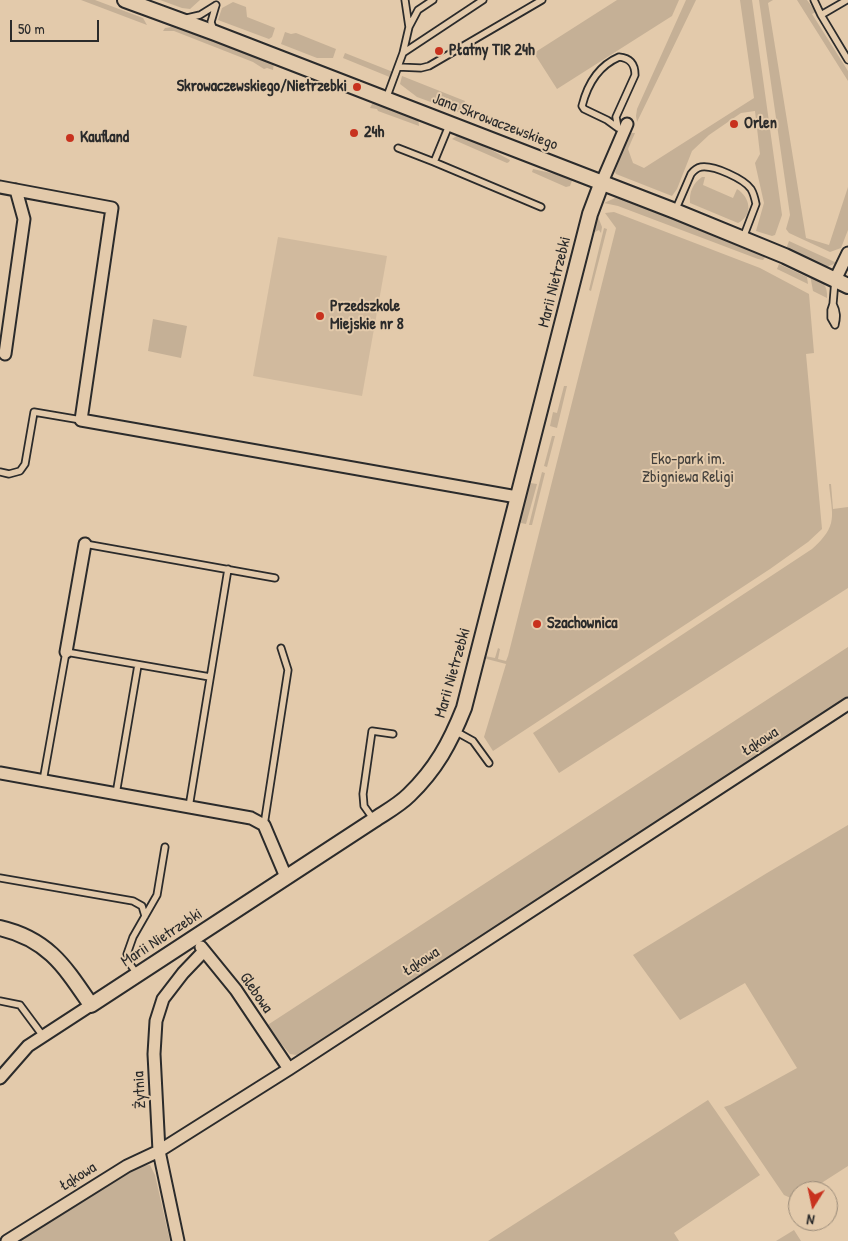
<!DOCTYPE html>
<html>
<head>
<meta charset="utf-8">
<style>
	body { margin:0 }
	#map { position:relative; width:848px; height:1241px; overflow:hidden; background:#e3caab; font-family:"Patrick Hand",sans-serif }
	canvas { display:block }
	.north { position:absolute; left:788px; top:1181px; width:50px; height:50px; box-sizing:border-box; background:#e3caab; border:1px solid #998a78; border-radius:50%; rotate:190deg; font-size:14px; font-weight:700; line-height:20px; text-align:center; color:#2b2b2b }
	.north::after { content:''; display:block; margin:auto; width:18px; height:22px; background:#c8321e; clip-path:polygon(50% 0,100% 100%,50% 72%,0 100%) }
	.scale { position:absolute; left:10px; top:20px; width:89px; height:22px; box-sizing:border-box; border:2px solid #2b2b2b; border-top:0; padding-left:6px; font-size:15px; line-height:18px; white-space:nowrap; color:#2b2b2b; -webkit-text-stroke:4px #e3caab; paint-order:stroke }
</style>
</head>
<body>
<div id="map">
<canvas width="848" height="1241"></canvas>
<div class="north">N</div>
<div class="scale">50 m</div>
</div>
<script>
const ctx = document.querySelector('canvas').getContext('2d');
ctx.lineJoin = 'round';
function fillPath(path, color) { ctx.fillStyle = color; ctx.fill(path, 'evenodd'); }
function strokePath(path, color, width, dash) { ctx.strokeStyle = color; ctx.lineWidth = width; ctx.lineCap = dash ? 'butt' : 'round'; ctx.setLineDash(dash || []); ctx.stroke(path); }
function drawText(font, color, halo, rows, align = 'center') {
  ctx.font = font + ' "Patrick Hand",sans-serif'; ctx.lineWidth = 4; ctx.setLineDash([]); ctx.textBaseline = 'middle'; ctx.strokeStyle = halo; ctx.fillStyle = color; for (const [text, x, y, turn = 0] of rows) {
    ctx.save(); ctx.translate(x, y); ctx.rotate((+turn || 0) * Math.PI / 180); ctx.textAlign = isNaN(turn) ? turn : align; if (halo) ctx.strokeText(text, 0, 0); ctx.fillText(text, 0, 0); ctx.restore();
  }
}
fillPath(new Path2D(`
	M278,237L387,256L362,396L253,376Z`), '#d1ba9e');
fillPath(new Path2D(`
	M81,0H95L143,18L147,25Z
	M160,0H200L190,9L182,8Z
	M617,0H679L672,16L557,89L534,53Z
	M686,0H696L637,122L636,116L637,109Z
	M740,0H752L782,215L775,235L772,236L756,231L764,203L755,163L760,154L755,111L741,113L709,135L692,151L677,189L672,196L616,174L615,172L628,135L631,133H635L628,149L633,163L644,168L754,98Z
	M759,0H773L768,3L806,238L829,245L848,187V230L841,248L830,252L789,233L786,229L790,215Z
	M797,0H807L816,12L812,14L848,71V81Z
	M233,2L246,7L247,17L275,28L272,37L269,39L218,20L222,8Z
	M172,27L269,60L274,62L273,70L267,68L264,69L253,62L174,31H163L165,28Z
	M285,32L291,34L296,33L336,49L333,58H317L281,44Z
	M345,53L393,72L392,78L343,58Z
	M402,76L465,101L461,113L417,97L400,84Z
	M373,102L418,118L419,126L378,111L377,109L370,108Z
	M458,135L471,139L510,160L509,162L507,163L452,139Z
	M533,169L573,178L570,186L566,187L532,172Z
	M702,177H705L703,185L733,198L737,189C750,197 754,215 738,223L690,203C689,192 693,183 702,177Z
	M615,198L629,200L766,256L763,260L758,259L618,206L604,203Z
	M614,212L760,268L809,294L814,353L806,354L822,529L808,542L770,569L493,751L484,737L506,664L483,658L485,656L495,658L498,648L500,649L498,659L506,661L508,656L616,228L605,213Z
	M597,214L602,227L601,233L599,230L591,234Z
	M604,228L607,229L591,291L589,290Z
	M789,241L837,263L826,267L786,249Z
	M779,264L807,277L808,284L777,269Z
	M810,275C822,280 828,285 827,298L813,291Z
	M153,319L187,326L181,358L148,351Z
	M564,386H567L557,428L550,426L553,412L557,413Z
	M552,436H555L547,467L544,466Z
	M542,472L545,473L532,525H529Z
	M530,483L537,484L526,524L521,523L519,519L528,484Z
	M829,484H831L833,509L848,507V588L559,773L533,733L812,549C839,525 832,516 829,484Z
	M848,647V698L303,1056L290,1054L266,1026Z
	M848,825V1166L809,1191H798V1198L795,1200L784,1195L724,1107L730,1105L797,1068L745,983L680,1020L633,955L767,873Z
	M708,1100L760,1175L674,1233L679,1241H488Z
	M150,1165L155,1175L170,1241H18L138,1166Z
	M794,1230L801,1241H776Z`), '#c5b096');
const service = new Path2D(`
	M405,0L409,27
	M814,0L821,15
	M847,0L821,15L848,60
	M187,18L200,15L216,5
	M214,31L211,22L216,5
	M403,53L483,0
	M619,57C630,58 635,64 635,75L616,117L618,128L607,120L584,109L582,106C587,86 598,66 619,57Z
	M398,67L421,68L429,66L542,0
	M386,99L403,53L409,27L418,10L433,0
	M398,148L434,162L450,123
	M434,162L541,207
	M675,211L691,174C694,170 696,168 701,167C714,165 744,179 751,189C754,194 755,199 756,204L743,238
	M833,304C837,312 837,317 835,325
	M835,325L831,318V310L833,304L835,280
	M0,472L9,474L20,471L25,464L34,412L81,420
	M85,544L275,578
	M455,731L473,741L489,763
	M43,781L66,652L210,677
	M116,794L138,665
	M189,807L228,569
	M374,820L364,806L363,794L372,731L393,734
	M264,825L288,670L281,648
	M0,878L133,901L142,906L145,916
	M137,974L130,964L127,954L133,937L157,895L165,847
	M0,1001L20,1005L43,1036`);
const minor = new Path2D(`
	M602,182L627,124
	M0,187L112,208L81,420L517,497
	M835,280L848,253
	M5,354L24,219L16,190
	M66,652L85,544
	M0,773L251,818L264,825L286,877
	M201,947L236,990L289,1069
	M0,1078L28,1046L91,1005
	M7,1241L127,1166L159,1151L289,1069L848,704
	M178,1241L159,1151L154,1054L156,1021L163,999L183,973L204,951`);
const tertiary = new Path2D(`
	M125,0L215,33L675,211L785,256L848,286
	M0,928C48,939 65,967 91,1005L374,820C386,812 399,805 409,795C436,769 450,743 464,708L590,214L602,182`);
strokePath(service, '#2b2b2b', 9);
strokePath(minor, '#2b2b2b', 15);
strokePath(tertiary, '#2b2b2b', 18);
strokePath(service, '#e3caab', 5.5);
strokePath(minor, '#e3caab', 11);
strokePath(tertiary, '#e3caab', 14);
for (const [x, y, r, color] of [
	[439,51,5,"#c8321e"],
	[357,87,5,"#c8321e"],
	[734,124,5,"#c8321e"],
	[354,133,5,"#c8321e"],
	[70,138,5,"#c8321e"],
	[320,316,5,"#c8321e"],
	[537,624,5,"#c8321e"]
]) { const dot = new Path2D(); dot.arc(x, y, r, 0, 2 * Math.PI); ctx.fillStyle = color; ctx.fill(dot); strokePath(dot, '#e3caab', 2); }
drawText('bold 16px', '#2b2b2b', '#e3caab', [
	["Płatny TIR 24h",449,51],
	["Skrowaczewskiego/Nietrzebki",347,87,"right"],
	["Orlen",744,124],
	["24h",364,133],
	["Kaufland",80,138],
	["Przedszkole",330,307],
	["Miejskie nr 8",330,325],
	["Szachownica",547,624]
], 'left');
drawText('16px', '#2b2b2b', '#e3caab', [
	["Jana Skrowaczewskiego",495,122,21],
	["Marii Nietrzebki",555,282,-76],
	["Marii Nietrzebki",453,673,-74],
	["Łąkowa",760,742,-33],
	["Marii Nietrzebki",162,938,-33],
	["Łąkowa",421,962,-33],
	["Glebowa",256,993,55],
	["Żytnia",140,1090,-93],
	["Łąkowa",78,1177,-32]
]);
drawText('16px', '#423f3b', '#e3caab', [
	["Eko-park im.",688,460],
	["Zbigniewa Religi",688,478]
]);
</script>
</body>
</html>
